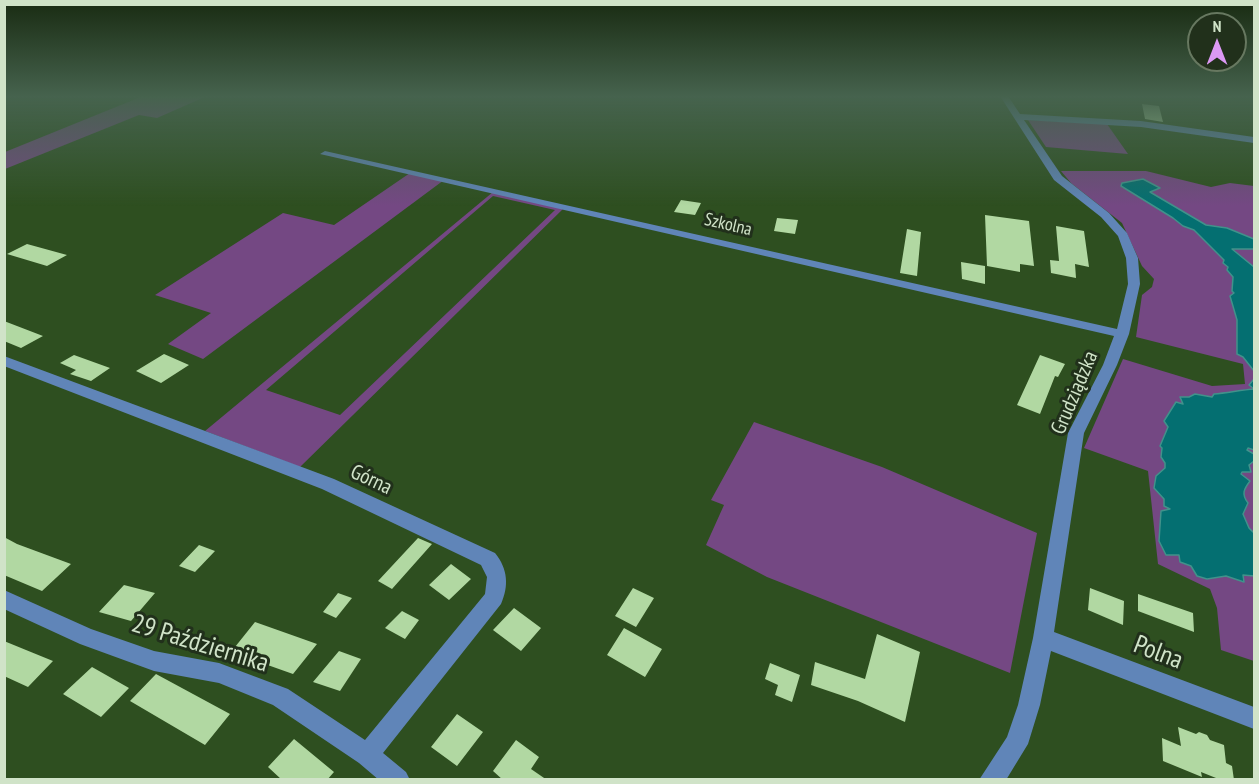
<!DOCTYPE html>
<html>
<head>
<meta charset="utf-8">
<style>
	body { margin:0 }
	#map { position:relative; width:1259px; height:784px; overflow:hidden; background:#2e4f20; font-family:"PT Sans Narrow",sans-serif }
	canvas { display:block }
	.frame { position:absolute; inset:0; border:6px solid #d0e3c8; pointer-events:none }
	.north { position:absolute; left:1187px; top:12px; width:60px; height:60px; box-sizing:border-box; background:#21301b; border:2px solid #677860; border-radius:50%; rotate:0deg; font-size:16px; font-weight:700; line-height:24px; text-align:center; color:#d0e3c8 }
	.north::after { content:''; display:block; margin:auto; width:21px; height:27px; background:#dc99f4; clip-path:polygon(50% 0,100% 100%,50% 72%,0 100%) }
</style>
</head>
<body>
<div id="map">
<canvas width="1259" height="784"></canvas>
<div class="frame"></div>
<div class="north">N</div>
</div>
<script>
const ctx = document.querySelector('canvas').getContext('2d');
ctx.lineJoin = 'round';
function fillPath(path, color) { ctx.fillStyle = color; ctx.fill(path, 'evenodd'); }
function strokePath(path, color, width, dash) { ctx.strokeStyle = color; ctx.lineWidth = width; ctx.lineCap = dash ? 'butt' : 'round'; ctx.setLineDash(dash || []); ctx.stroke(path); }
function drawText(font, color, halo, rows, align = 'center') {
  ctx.font = font + ' "PT Sans Narrow",sans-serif'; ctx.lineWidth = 6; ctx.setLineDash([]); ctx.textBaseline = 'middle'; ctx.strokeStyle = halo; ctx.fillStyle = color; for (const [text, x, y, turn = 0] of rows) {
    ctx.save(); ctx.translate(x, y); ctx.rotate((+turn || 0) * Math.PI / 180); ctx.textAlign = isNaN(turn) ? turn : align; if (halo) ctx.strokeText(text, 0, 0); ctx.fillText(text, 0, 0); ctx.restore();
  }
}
fillPath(new Path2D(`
	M143,96H207L157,118L139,115L5,169V152Z
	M1028,120L1107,124L1128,154L1046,147Z
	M1061,171H1146L1211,187L1230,183L1254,186V661L1221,650L1217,608L1210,589L1158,564L1148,471L1084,448L1123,359L1212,386L1245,384L1243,364L1136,337L1142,295L1152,287L1154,279L1142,266L1122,223L1071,183Z
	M410,173L444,180L203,359L168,344L211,313L155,295L283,213L334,225Z
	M493,192L564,208L300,467L205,431ZM493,196L555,210L340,415L266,390Z
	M754,422L882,467L1037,533L1010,673L767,577L706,545L724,505L711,500Z`), '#744883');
const water = new Path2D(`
	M1143,179L1160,188L1150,192L1206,225L1227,228L1254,239V249H1232L1254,267V371L1243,357L1237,354V320L1230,296L1234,293L1232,291L1233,277L1227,270L1228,267L1223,263L1224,260L1194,230L1183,226L1173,218L1121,186L1122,183Z
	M1254,379V450L1248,448L1247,450L1254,454V461L1249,465L1251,472H1242L1241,474L1250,481C1244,489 1241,494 1248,503L1243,514L1249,528L1254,533V576L1243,575L1244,582L1226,576L1207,579L1197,576L1191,566L1180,562L1179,555H1166L1159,541L1161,511L1170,509L1164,506V499L1154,488L1156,476L1165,468V463L1161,457L1162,448L1160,446L1168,427L1164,421L1176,402L1183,404L1180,397H1189L1195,394L1212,397L1214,394C1227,393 1241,390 1254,389L1249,385Z`);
fillPath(water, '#046f71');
strokePath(water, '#41928b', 1.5);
fillPath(new Path2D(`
	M1142,104L1159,106L1163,122L1145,119Z
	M681,200L701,203L695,215L674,212Z
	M985,215L1029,221L1034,266L1020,264V272L987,266Z
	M777,218L798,220L795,234L774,231Z
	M1056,226L1084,231L1089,267L1075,264L1076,278L1051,273L1050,260L1059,261Z
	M907,229L921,232L917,276L900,273Z
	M27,244L67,255L47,266L7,254Z
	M961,262L985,266V284L962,279Z
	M4,321L43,336L21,348L4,341Z
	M164,354L189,365L161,383L136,371Z
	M74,355L110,368L91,381L70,374L76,370L60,363Z
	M1040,355L1065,364L1058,377L1055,376L1040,414L1017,405Z
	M4,537L17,544L71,564L42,591L4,575Z
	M418,538L432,544L392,589L378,581Z
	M199,545L215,551L195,572L179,566Z
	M451,564L471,579L449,600L429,585Z
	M124,585L155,593L131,621L99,612Z
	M633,588L654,598L636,627L615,616Z
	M1090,588L1124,601L1123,625L1088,610Z
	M338,593L352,598L336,618L323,612Z
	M1138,594L1193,613L1194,632L1138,611Z
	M514,608L541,628L521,651L493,630Z
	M402,611L419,620L405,639L385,628Z
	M255,622L303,639L317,644L293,674L231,652Z
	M624,628L662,649L645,677L607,655Z
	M877,634L920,652L905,722L858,701L811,685L815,662L865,679Z
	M4,641L26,650L53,661L28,687L4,676Z
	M339,651L361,659L340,691L313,682Z
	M770,663L800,675L792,702L775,695L778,685L765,679Z
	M92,667L129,688L101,717L63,694Z
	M156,674L230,714L205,745L130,701Z
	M457,714L483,732L457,766L431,747Z
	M1178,727L1196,734L1199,732L1207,735L1210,740L1224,745L1226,763L1232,766L1234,780H1221L1201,772L1202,777L1163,761L1162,738L1181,746Z
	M294,739L334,772L327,780H282L268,767Z
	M516,740L539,757L531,769L547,780H503L493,771Z`), '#b1d8a2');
fillPath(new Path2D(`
	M1000,96H1008L1020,114L1141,121L1254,137V143L1141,127L1024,120L1062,176L1109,213L1127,233L1138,258L1140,284L1129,334L1117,365L1084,433L1054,632L1254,707V729L1051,651L1040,705L1028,744L1006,780H979L1007,737L1018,705L1033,638L1068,433L1103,365L1114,336L320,154L325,151L1117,329L1128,284L1126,258L1118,236L1101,217L1054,180Z
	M4,356L334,479L495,553C508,569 509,586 501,604L383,753L406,772L410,780H379L359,763L273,705L219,683L154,671L80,644L4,609V590L91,629L154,651L219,663L288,689L365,740L485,594L487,577L481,565L322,489L4,366Z`), '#6085b8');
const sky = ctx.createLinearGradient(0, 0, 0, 206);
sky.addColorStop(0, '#192b12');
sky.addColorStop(0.47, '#46634e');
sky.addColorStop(1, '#46634e00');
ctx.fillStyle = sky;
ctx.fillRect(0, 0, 1259, 206);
drawText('18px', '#d0e3c8', '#21301b', [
	["Szkolna",728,225,13]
]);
drawText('21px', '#d0e3c8', '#21301b', [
	["Grudziądzka",1075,393,-67],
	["Górna",371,480,25]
]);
drawText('26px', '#d0e3c8', '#21301b', [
	["29 Października",200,644,17],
	["Polna",1158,653,21]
]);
</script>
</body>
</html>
